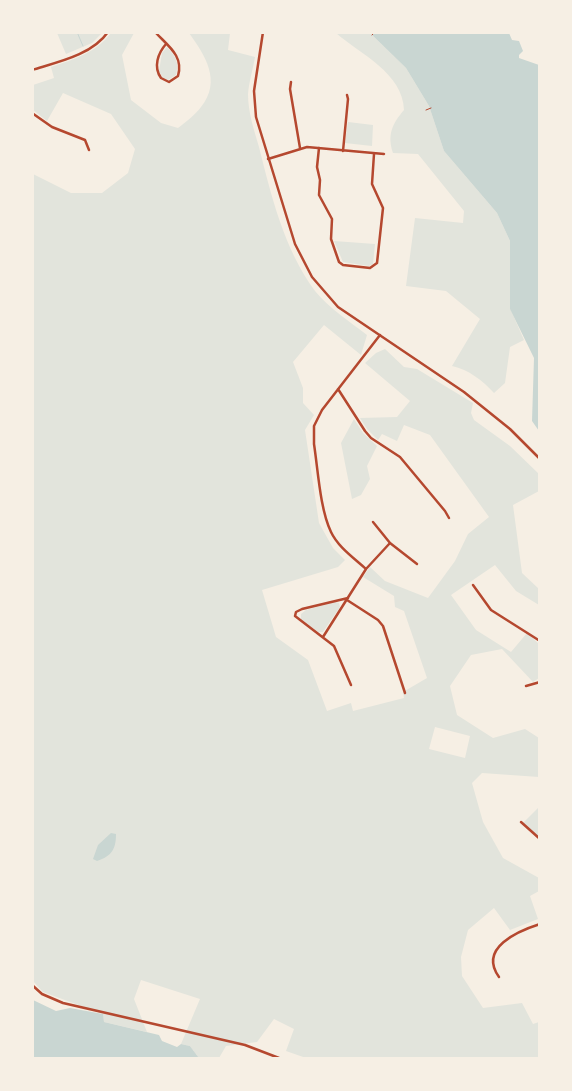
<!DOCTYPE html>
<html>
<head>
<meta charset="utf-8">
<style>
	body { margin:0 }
	#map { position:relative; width:572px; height:1091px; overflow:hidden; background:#f6efe4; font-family:Helvetica,sans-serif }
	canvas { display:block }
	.frame { position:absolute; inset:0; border:34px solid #f6efe4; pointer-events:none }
</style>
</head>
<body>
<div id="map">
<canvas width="572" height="1091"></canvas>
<div class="frame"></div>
</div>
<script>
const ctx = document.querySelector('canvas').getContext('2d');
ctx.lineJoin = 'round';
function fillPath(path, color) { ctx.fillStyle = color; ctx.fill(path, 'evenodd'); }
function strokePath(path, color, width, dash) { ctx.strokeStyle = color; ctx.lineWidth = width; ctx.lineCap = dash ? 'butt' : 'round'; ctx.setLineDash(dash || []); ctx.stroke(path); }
fillPath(new Path2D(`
	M57,33H102L92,43L66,54Z
	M111,33H134L122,55L131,100L161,123L178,128C186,122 195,115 201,107C222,81 205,55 189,33H230L228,50L255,57C253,69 249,82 248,94C248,112 254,130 259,147C271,195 284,249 315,291C329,308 350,322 367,335L361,355L324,325L293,362L303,388V403L314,415L305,430L319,523L333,548L345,560L338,567L262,590L276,637L308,660L327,711L351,703L353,711L404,698L403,692L427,678L404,611L395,607L394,596L363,577L370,567L385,581L428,598L455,561L468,534L489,517L430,435L404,425L397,441L382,434L378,440L367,429L360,418L397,417L410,401L365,363L376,353L385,349L404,367L417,369L473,403L471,413L474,420L510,446L539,474V491L513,505L522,573L539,589V605L516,591L495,565L451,595L476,630L511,652L527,633L539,644V678L533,682L502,649L471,655L450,686L457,715L493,738L525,729L539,738V777L482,773L472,783L483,822L503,858L539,878V891L530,896L538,919L510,930L494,908L468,930L461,957L462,976L483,1008L522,1003L533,1024L539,1022V1058H306L286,1051L294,1029L274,1019L257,1042L226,1046L219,1058H199L190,1046L181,1044L200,999L141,980L134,999L147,1032L104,1022L103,1014L43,992L33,981V174L71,193H102L128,173L135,149L111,114L63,93L47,121L33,110V85L54,78L51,67C75,59 95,53 111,33ZM435,727L470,736L465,758L429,749Z
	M336,33H370L406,68L429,106L444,151L497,213L510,241V308L524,340L510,347L505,383L494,393C482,380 469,370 452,366L480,319L446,291L406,286L415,218L463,223L464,211L418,154L393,153C387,135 392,124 404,110C403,73 360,54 336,33Z
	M167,47C176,57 179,62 176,75L168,80L163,78L159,71L162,53Z
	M348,122L373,125L372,146L345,143Z
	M334,241L375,244L373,264L369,266L343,262Z
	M354,419L363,433L377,446L367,466L370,479L361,495L352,499L341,443Z
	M335,602L339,603L340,607L323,632H318L301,619V614L306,610Z
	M539,807V837L523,823Z`), '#e2e4dc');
fillPath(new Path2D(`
	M370,33H509L512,40L519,41L523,51L519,55V58L539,65V431L532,421L534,358L510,309V241L497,213L444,151L429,106L406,68Z
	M111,833L116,834C116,849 112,856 97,861L93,859L98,845Z
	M33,1000L56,1011L70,1008L103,1014L104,1022L159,1035L162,1041L177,1047L181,1044L190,1046L199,1058H33Z`), '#c9d6d2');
strokePath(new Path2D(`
	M77,32L83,46`), '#c9d6d2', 1);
strokePath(new Path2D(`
	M372,35L375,32
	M426,110L431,108`), '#b5482f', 1);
strokePath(new Path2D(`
	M155,32C168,46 184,56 178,76L169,82L161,78C153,67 158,53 166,44
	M32,70C58,62 92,55 108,32
	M291,82L290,89L300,148
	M32,113L52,127L85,140L89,150
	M319,148L317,167L320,180L319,195L332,219L331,239L339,262L343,265L370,268L377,263L383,208L372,184L374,154
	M343,151L348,99L347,95
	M268,159L307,147L384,154
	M338,389L365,431L371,438L400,457L445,511L449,518
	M373,522L390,543L417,564
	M366,569C354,558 338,547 331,532C320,509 318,470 314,444V426L322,410L380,335
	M473,585L491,610L540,641
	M348,598L302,609L296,612L295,616L334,646L351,685
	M347,600L378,620L383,626L405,693
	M323,637L366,569L390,543
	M526,686L540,682
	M521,822L540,839
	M499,977C478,948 518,931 540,924
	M32,985L42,994L63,1003L245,1045L279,1058`), '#b5482f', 2.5);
strokePath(new Path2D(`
	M263,32L254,91L256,117L295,244L312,277L338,307L464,392L510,429L540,459`), '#b5482f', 2.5);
</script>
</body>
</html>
